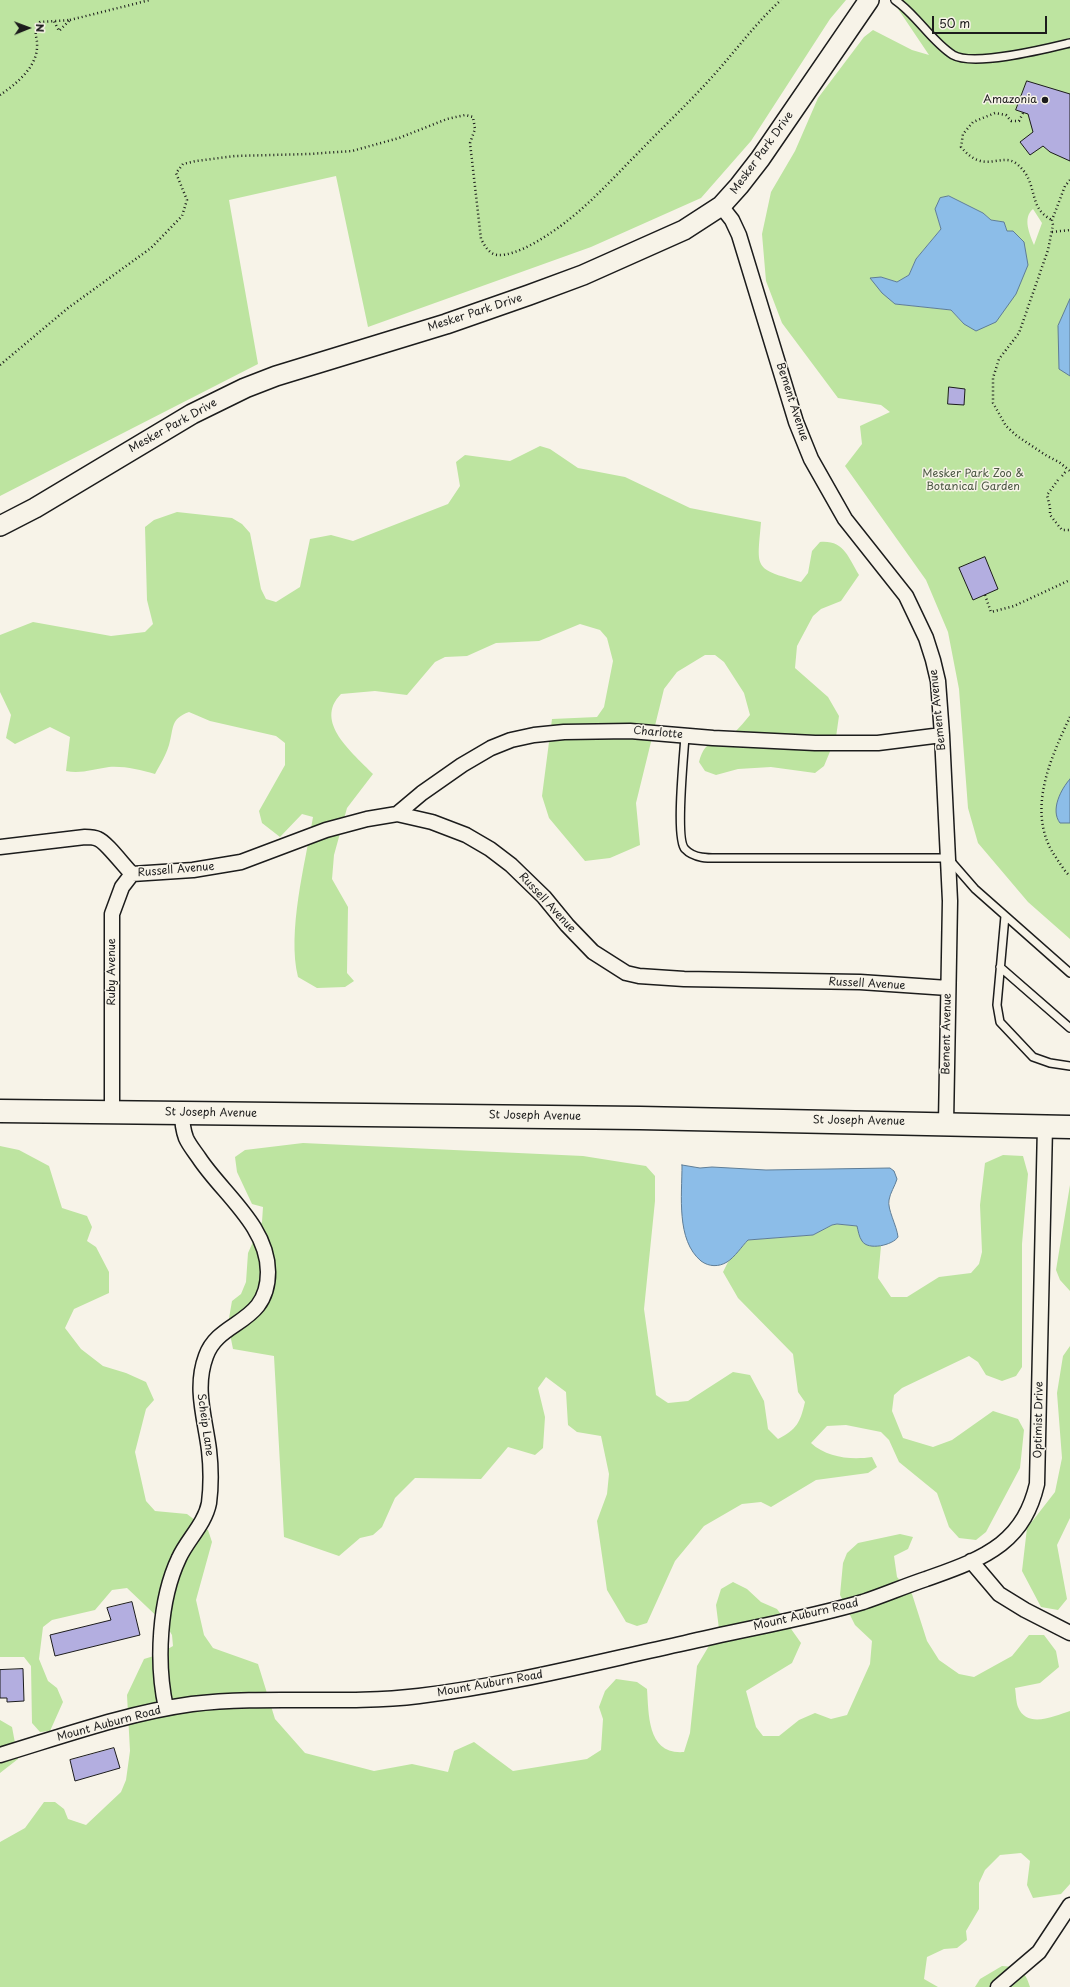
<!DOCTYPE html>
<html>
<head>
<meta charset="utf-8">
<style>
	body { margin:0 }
	#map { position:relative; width:1070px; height:1987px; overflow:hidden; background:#f7f3e8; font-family:"Playpen Sans",sans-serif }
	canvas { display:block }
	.north { position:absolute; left:8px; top:8px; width:40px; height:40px; -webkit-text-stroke:3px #f7f3e8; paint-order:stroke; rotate:89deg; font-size:11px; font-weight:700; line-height:16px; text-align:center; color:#1c1c1c }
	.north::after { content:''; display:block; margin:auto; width:14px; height:18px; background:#1c1c1c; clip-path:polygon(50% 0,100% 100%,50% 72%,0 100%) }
	.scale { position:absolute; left:932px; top:16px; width:115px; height:18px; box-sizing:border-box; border:2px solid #1c1c1c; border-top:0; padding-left:5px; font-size:12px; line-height:14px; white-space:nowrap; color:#1c1c1c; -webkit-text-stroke:3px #f7f3e8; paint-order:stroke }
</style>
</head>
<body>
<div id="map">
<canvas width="1070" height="1987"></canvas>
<div class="north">N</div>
<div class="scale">50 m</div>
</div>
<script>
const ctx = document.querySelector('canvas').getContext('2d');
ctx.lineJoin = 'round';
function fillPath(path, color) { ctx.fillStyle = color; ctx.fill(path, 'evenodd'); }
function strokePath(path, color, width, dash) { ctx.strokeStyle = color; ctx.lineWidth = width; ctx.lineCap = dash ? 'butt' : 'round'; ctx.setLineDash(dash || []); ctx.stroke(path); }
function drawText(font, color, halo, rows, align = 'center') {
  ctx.font = font + ' "Playpen Sans",sans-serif'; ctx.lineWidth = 3; ctx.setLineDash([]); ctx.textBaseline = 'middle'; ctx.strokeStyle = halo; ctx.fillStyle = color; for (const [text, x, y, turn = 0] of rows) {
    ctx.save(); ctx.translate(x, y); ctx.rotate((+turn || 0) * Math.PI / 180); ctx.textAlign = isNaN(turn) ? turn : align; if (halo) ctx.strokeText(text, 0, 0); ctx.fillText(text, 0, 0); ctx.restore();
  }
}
fillPath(new Path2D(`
	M0,0H846L830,19L751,141L701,198L591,247L368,327L336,176L229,200L258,364L0,496Z
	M892,0H1070V939L1028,902L978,843L968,808L959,689L948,632L926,580L845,466L862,444L860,426L890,412L881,405L838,398L782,323L766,281L762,234L771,192L795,151L818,98L864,37L873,30L912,50L929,55ZM949,196L983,213L991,220L1004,222L1007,231L964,324L951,310L895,304L881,277L897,282L909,275L916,259L941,229L935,209ZM1033,209L1042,223L1034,245C1030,235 1022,218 1033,209Z
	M540,446L550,449L578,468L625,477L690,508L761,522C757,570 753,568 801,582L808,573L812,551L820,542C844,540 848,557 859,575L841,601L821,609L813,616L797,646L795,668L828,697L839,716L836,737L824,766L815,773L771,767L738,769L716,775L705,771L699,762C706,736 718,744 735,732C740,727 745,721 750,715L744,693L724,662L715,655H705L677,672L664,689L636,803L640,845L610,858L585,861L549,818L542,796L552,719L597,717L604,707L613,661L607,638L600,630L580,624L539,641L496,643L467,656L445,657L435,662L407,695L375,691L341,694C313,722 353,753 373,774L347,808L334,855L332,879L348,907L347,973L354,981L345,987L317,988L298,977C287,932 305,864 313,817L302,814L280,837L262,823L259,811L285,765V743L276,736L210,721L189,712C170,719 174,728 169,745C166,755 160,765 155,774C140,770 125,766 109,767C94,769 81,774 66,771L70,737L50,727L15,744L6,738L11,715L0,692V635L33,622L111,636L145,632L153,624L147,600L145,527L154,520L177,512L232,518L242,524L250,533L261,589L266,599L276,602L300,587L310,539L331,535L353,541L448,504L460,486L456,462L465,455L510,461Z
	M303,1143L583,1156L646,1166L655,1176V1201L644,1309L656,1395L668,1403L688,1401L733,1372L750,1375L764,1401L768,1429L778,1439C797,1429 800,1423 805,1402L798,1392L793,1354L738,1298L723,1272L728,1262L748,1240L813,1235L832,1225L837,1224L857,1226C863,1244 862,1244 881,1246L878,1278L891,1297H907L939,1277L971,1273L979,1264L982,1252L980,1205L985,1163L1003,1155L1023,1156L1028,1174L1022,1244V1367L1016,1376L1002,1381L986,1375L978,1362L969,1356L902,1388L894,1395L892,1411L903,1438L933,1447L952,1440L993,1411L1018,1419L1024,1430L1020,1468L986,1532L976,1540L959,1538L949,1527L937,1493L899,1462L889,1440L881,1432L846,1425L827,1426L811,1443C827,1458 852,1460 872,1457L877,1467L868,1473L816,1480L771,1507L761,1502L742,1504L704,1526L675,1561L647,1623L637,1626L626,1622L607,1590L597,1521L607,1494L609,1474L601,1436L577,1432L568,1425L566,1392L546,1377L538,1388L545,1417L543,1448L535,1455L508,1447L481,1479L415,1478L395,1498L382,1527L373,1535L360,1538L339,1556L284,1537L274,1356L233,1349L228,1324L232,1301L241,1294L246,1282L248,1253L262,1222L263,1207L252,1204L237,1172L235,1157L245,1150Z
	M0,1146L19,1150L49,1166L62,1208L87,1216L92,1227L87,1241L96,1247L109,1272V1293L74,1309L65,1328L81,1349L103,1366L126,1373L146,1382L154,1400L146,1409L135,1452L146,1501L155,1511L187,1514L208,1530L212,1542L196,1600L204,1635L213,1648L258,1664L275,1719L305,1753L374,1771L412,1764L448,1772L454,1751L474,1742L513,1771L587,1759L601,1750L603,1719L599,1707L605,1691L616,1679L637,1682L647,1689C649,1715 647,1755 684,1752L690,1733L697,1666L719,1629L716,1605L721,1589L733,1582L747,1589L761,1602L777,1609L801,1643L792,1663L746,1691L756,1727L763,1736H779L799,1720L815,1713L831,1719L847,1715L870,1664L872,1641L855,1625L840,1595L843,1563L847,1553L858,1543L900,1534L913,1537L908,1549L894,1556L897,1577L912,1594L927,1641L939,1660L959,1674L974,1677L1012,1656L1029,1635H1044L1056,1651L1059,1667L1040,1683L1015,1688C1016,1694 1016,1702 1018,1707C1027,1729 1054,1716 1070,1711V1884L1061,1894L1033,1898L1027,1885L1030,1861L1021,1853L1000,1855L985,1870L979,1883V1909L966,1931L967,1940L957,1948L944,1949L927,1957L924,1979L938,1987H0V1842L25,1828L44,1802H55L64,1809L68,1819L86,1825L121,1792L126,1780L130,1751L127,1695L144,1659L157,1655L173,1646L172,1635L166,1625L127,1588L112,1590L95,1610L52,1620L43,1627L39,1659L48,1681L57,1688L63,1702L50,1731L40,1732L32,1723L31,1666L24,1657H0Z
	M1070,1185V1291L1060,1280L1056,1270Z
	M1070,1346V1518L1057,1545L1067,1599L1058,1610L1041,1607L1022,1571L1027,1528L1055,1492L1062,1458L1057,1393L1063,1356Z
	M0,1720L12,1727L18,1759L0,1773Z
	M1002,1966C1019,1967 1025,1970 1030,1987H975L980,1979Z`), '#bde4a0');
const water = new Path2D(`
	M949,196L983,213L991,220L1004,222L1007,231H1013L1024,242L1028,265L1016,294L996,322L976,331L964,324L951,310L895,304L882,293L870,278L881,277L897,282L909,275L916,259L941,229L935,209L940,198Z
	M1070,299V376L1059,369L1058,326Z
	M1070,779V823H1060C1050,810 1061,789 1070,779Z
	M682,1165L700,1168L712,1167L766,1170L890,1168L894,1171L897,1179C895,1186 890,1193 889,1200C887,1209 897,1226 898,1237C893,1245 868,1251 862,1241C859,1237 858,1230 857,1226L837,1224L832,1225L813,1235L748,1240C742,1246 735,1257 727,1262C719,1267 709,1267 701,1261C676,1240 682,1196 682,1165Z`);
fillPath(water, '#8cbde8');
strokePath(water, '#5f7d96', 1);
const building = new Path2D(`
	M1027,81L1070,94V161L1050,152L1043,146L1030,155L1020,142L1033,132L1028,114L1016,110Z
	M949,387L965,389L964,405L948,404Z
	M985,557L998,589L973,600L959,568Z
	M132,1602L140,1635L55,1656L50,1635L111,1620L107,1608Z
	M23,1669L24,1701L7,1702V1698H0V1670Z
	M114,1748L120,1768L75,1781L70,1760Z`);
fillPath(building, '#b3aee0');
strokePath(building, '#1c1c1c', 1);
const lane = new Path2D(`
	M895,0C917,15 931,41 953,55C974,67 1045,49 1070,43
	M685,736C684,754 675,839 685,849C695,860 713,858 727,858H948L975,889L1070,973
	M1005,916L997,1005L1000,1022L1033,1057L1050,1063L1070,1066
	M1000,967L1070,1028`);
const street = new Path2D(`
	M721,206L732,220L739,235L796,422L811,459L845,519L906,596L926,638L933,660L938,681L942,735L950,901L946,1123
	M397,814L422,793L462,765L491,748L511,740L534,735L564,732L630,731L713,738L815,743H878L942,735
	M0,847L85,837C89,837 94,837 98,839C106,842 124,866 132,874
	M132,874L193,870L241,862L326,830L367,819L397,814L432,822L466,835L490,849L511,865L544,897L567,925L593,952L626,973L639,976L684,979L860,982L948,988
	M112,1111V914L122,887L132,874
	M971,1561L999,1594L1025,1610L1070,1633
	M166,1708C156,1663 159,1600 179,1558C187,1540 205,1524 209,1503C211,1487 211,1467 209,1450C205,1418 194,1388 206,1356C219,1319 268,1325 268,1272C268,1226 222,1193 199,1158C195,1152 189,1145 186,1138C183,1130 182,1121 182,1112
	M0,1755C63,1736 127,1713 192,1704C268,1695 344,1705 419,1696C509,1685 597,1662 685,1643C744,1629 805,1619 863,1602C884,1595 905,1586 926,1579C951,1570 979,1561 1001,1544C1021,1528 1031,1509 1037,1484L1045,1126
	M998,1987L1039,1952L1070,1905`);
const secondary = new Path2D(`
	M0,526L35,508L192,414L245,388L276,376L446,324L529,295L583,275L684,230L721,206L739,186L760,159L869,0`);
const primary = new Path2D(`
	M0,1111L640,1118L1070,1127`);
strokePath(lane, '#1c1c1c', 10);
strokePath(street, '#1c1c1c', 17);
strokePath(secondary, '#1c1c1c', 22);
strokePath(primary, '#1c1c1c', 25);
strokePath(new Path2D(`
	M70,20L150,0
	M0,95C15,85 36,68 37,48C38,35 32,36 40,22L70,20L59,31L54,21
	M1023,113L1019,121H1011L1006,115L995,113L973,122L963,134L961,147C985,176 1001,151 1017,164C1040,183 1026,207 1052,220
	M1070,180L1065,186L1052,220L1053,225L1048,250L1019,333L999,359L993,378V403L1006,426L1017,436L1047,456L1059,462L1070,471
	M1052,232L1070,230
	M0,365L68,308L151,248L182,216L187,200L176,173L183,164L196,161L235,156L309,154L352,151L399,138L447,119L465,115L473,117L475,129L470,143L481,239C485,246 489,254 497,255C517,257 552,233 567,221C593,201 615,176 638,153C665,125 694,98 720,68C740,45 758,21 781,0
	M1062,476L1067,470
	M1058,480L1047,495L1050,507V515L1062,530H1070
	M985,595L991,612L1014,606L1070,580
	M1070,717C1049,761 1025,815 1057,859C1061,865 1065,872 1070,876`), '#1c1c1c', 2.5, [1, 3]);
strokePath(lane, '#f7f3e8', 7);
strokePath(street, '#f7f3e8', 14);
strokePath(secondary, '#f7f3e8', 19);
strokePath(primary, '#f7f3e8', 22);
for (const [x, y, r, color] of [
	[1045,100,4,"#1c1c1c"]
]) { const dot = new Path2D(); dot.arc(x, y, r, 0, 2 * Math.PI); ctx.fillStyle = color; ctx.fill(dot); strokePath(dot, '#f7f3e8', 1.5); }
drawText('11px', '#1c1c1c', '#f7f3e8', [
	["Amazonia",1037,100]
], 'right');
drawText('11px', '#1c1c1c', '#f7f3e8', [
	["Mesker Park Drive",762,153,-54],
	["Mesker Park Drive",475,313,-18],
	["Bement Avenue",792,402,72],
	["Mesker Park Drive",173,426,-29],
	["Bement Avenue",938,710,-96],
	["Charlotte",658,733,5],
	["Russell Avenue",176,870,-5],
	["Russell Avenue",547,903,47],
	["Ruby Avenue",112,972,-90],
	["Russell Avenue",867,984,3],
	["Bement Avenue",947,1034,-89],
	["St Joseph Avenue",211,1113,1],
	["St Joseph Avenue",535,1116,1],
	["St Joseph Avenue",859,1121,1],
	["Optimist Drive",1039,1420,-89],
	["Scheip Lane",205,1425,82],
	["Mount Auburn Road",806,1615,-13],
	["Mount Auburn Road",490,1684,-10],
	["Mount Auburn Road",109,1724,-15]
]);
drawText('11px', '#4c5844', '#f7f3e8', [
	["Mesker Park Zoo &",973,474],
	["Botanical Garden",973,487]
]);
</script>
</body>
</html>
